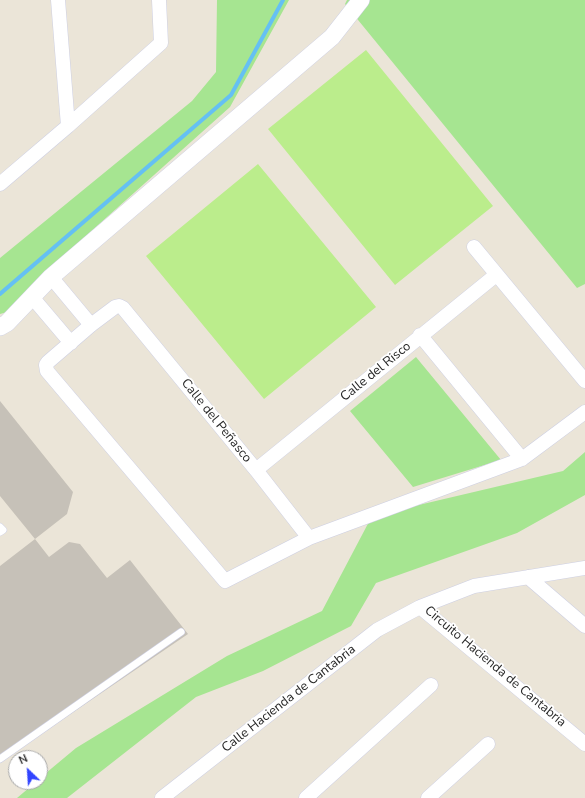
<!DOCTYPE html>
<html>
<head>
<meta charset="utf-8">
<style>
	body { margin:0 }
	#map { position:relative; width:585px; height:798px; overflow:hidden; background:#ebe5d8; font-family:"Nunito Sans",sans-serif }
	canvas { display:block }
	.north { position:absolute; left:8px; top:750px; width:40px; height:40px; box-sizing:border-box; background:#fff; border:1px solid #a9a9a9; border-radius:50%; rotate:335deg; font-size:11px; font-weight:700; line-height:16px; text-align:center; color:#282828 }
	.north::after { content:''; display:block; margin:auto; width:14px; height:18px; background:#3144ff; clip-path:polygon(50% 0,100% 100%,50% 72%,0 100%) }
</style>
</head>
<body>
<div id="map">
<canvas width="585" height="798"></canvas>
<div class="north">N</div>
</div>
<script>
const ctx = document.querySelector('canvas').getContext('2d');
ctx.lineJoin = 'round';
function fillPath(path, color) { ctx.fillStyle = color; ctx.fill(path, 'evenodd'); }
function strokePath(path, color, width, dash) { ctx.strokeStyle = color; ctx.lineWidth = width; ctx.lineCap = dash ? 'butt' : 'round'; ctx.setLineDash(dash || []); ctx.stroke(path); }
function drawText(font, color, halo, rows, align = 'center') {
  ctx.font = font + ' "Nunito Sans",sans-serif'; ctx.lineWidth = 3.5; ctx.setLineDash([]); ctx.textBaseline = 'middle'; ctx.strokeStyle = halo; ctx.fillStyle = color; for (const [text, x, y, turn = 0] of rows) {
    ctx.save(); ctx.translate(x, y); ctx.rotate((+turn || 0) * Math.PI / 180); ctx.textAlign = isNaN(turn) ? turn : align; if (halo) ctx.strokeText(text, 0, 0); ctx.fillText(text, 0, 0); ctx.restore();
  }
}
fillPath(new Path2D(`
	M217,0H289L230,107L59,260L7,312L0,314V258L192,101L216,72Z
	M347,0H585V284L577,288L345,4Z
	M416,357L501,460L413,487L350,411Z
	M585,452V495L517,533L376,583L351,626L263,671L196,697L67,798H17L36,782H40V778L76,748L227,656L322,611L372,516L563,471Z`), '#a6e591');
fillPath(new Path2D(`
	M366,50L493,206L395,285L268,129Z
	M258,164L376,307L264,399L146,256Z`), '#bbed8c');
strokePath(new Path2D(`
	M0,294L231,95L283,0`), '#65c0f3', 4);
fillPath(new Path2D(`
	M0,401L73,492L67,514L35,539L0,496Z
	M35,539L49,557L69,542L80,544L107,578L130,560L188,634L0,762V566Z`), '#c6c1b8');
const service = new Path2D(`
	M0,527L3,530L0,532
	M0,759L181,632`);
const minor = new Path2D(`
	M58,0L68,126
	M0,184L68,126L161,43L159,0
	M474,247L585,381
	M51,277L91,325
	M32,297L71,343
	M420,335L522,459
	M256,470L496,275
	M309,538L256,470L123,308L119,306L115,307L91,325L48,362L46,365L47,371L225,581L309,538L522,459L585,412
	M528,577L585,626
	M420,607L585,744
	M162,798L377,630L420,607L474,586L585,568
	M306,798L431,685
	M428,798L488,744`);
const tertiary = new Path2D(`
	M0,327L7,323L51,277L332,37L361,0`);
strokePath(service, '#cdcfe2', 8);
strokePath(minor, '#cdcfe2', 15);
strokePath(tertiary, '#cdcfe2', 18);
strokePath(service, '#fff', 7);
strokePath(minor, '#fff', 14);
strokePath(tertiary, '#fff', 17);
drawText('13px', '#282828', '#fff', [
	["Calle del Risco",376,372,-39],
	["Calle del Peñasco",216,421,51],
	["Circuito Hacienda de Cantabria",495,667,40],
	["Calle Hacienda de Cantabria",289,699,-38]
]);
</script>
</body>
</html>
